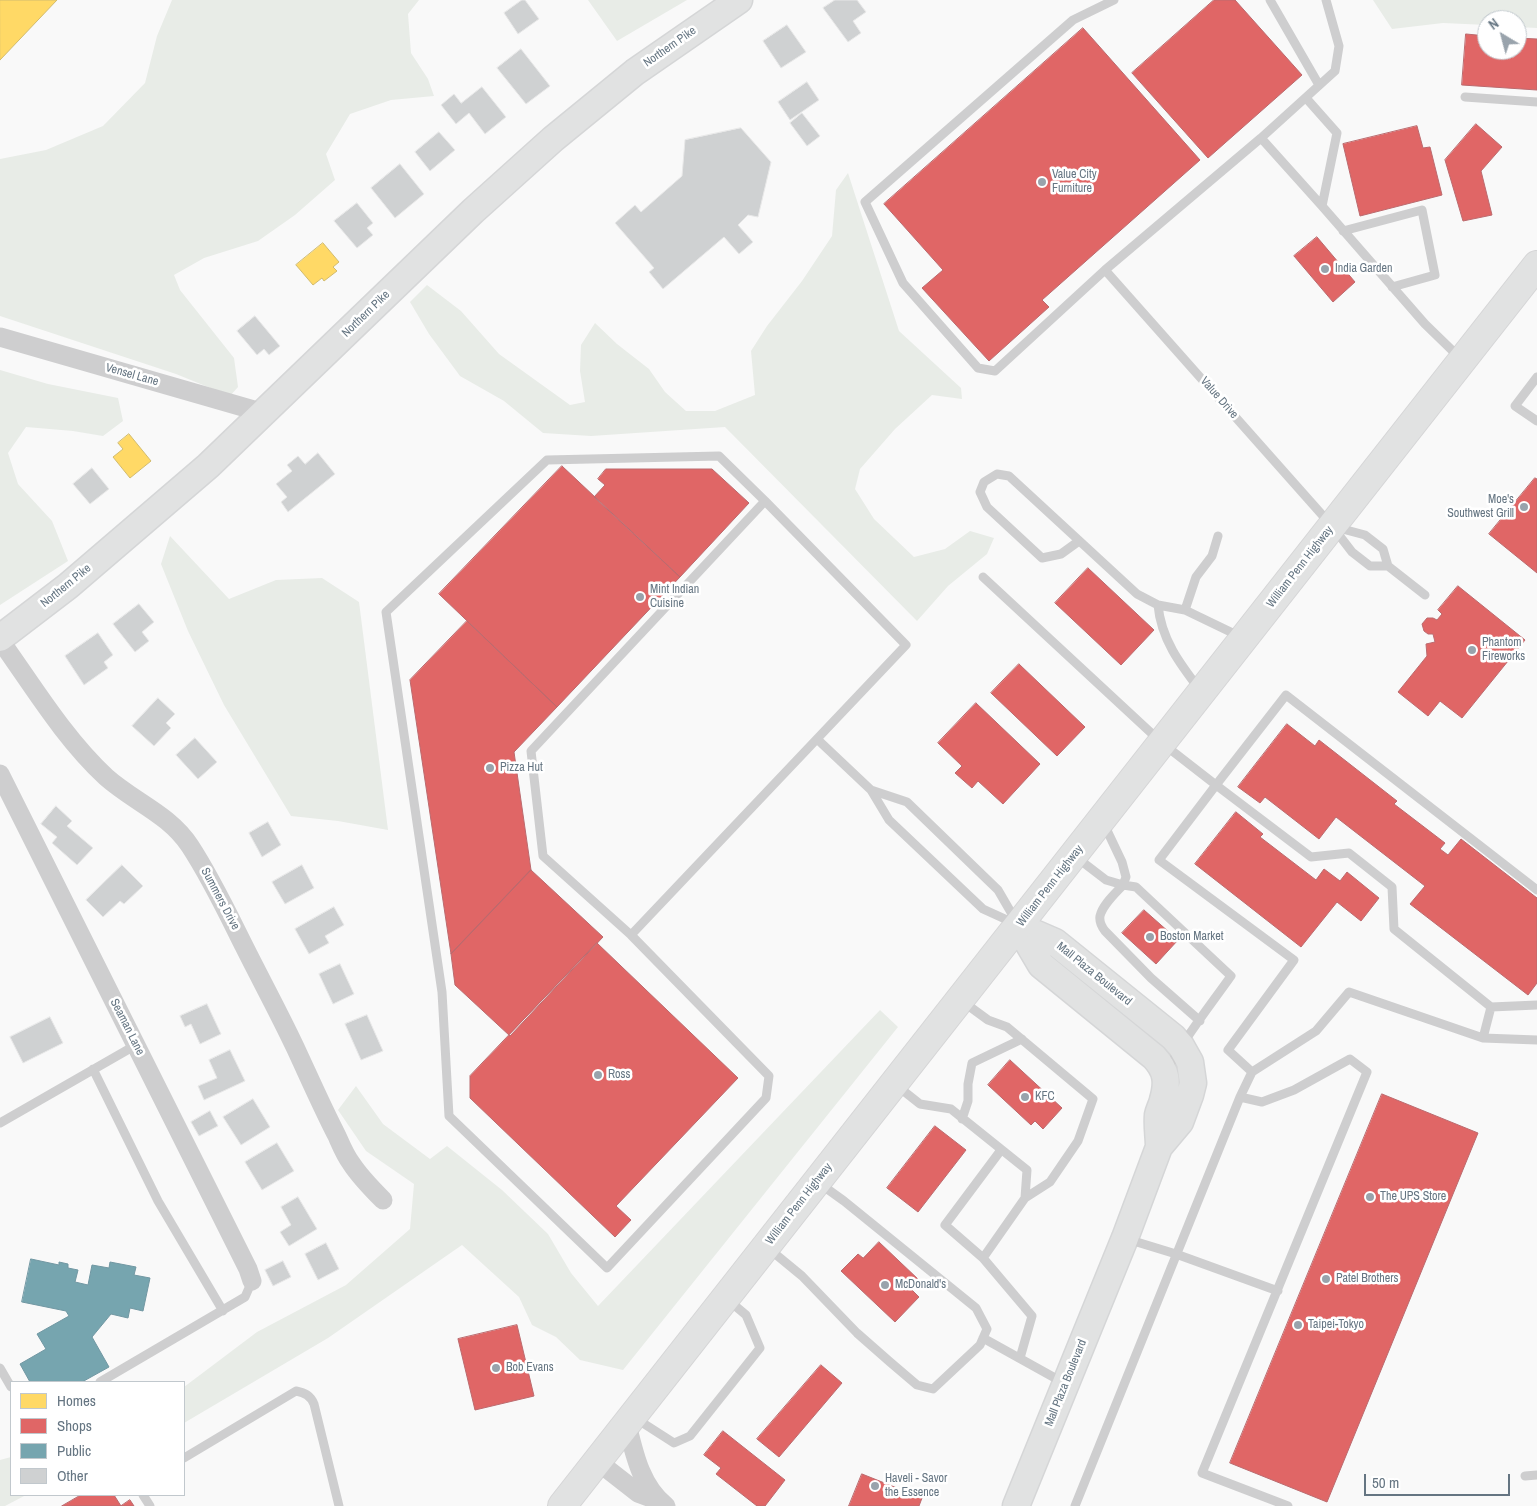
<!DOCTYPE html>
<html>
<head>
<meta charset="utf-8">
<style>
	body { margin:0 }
	#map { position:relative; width:1537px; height:1506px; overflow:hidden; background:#f9f9f9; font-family:"Archivo Narrow",sans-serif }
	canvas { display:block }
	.legend { position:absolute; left:10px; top:1381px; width:175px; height:115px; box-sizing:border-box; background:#fff; border:1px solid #c1c8cd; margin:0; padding:6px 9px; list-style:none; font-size:15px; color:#657582 }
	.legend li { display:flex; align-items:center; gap:10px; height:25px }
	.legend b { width:25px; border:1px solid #c1c8cd }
	.north { position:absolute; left:1477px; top:10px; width:50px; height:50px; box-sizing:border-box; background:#fff; border:1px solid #c1c8cd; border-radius:50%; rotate:323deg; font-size:14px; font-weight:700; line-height:20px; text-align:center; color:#657582 }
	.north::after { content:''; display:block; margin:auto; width:18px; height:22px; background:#99a3ac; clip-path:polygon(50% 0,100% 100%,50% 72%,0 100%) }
	.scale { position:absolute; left:1364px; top:1474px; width:146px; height:22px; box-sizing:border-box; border:2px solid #657582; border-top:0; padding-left:6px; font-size:15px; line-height:18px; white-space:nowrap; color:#657582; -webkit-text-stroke:4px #fff; paint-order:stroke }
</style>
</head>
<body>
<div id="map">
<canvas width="1537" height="1506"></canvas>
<ul class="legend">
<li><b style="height:14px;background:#ffd966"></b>Homes</li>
<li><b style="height:14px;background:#e06666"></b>Shops</li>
<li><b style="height:14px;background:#76a5af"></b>Public</li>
<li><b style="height:14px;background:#cfd1d2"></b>Other</li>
</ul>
<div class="north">N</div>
<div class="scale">50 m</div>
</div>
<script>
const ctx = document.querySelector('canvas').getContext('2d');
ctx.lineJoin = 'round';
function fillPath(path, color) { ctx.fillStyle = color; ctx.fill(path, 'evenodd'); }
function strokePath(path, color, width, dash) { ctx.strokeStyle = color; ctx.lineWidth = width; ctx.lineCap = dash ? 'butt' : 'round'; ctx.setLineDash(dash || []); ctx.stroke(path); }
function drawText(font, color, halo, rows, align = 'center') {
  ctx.font = font + ' "Archivo Narrow",sans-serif'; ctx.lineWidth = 5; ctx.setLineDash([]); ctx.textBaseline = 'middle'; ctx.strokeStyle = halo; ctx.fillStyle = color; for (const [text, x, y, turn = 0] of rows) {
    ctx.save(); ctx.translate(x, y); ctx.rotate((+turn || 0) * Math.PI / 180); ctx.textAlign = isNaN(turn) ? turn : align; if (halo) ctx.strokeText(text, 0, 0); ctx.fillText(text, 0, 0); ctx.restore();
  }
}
fillPath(new Path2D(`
	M172,0H419L408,14L411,53L428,79L434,96L391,100L350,114L326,154L335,180L295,215L258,241L204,258L174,275L180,290L234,358L238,387L230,396L176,374L0,316V159L46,150L103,126L145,83L157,36Z
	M588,0H687L617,41Z
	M1373,0H1537V28L1517,27V20H1487V25L1443,23L1392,29Z
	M848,173L899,331L961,388L962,399L932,395L895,429L860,469L855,489L874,519L914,557L945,549L970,531L994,538L987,554L948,586L917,621L725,427L591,436L543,433L504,401L460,376L429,334L410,302L427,285L461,311L499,354L570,405L585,402L580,371L581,345L595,323L617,344L649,369L665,392L686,411H715L755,395L751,351L767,326L802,281L832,236L836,190Z
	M0,370L48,384L118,398L123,421L103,436L73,431L26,427L8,453L18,484L52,521L68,561L0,605Z
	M170,536L229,599L276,580L322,578L359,602L388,830L338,821L291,816L224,705L188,631L161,564Z
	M880,1010L898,1027L623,1370L580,1360L556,1337L532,1325L519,1297L462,1245L328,1338L184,1423V1387L257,1332L346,1285L410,1229L414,1184L366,1151L338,1110L356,1086L383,1124L430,1159L447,1146L502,1190L548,1234L571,1273L598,1306Z
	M11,1457V1495H26L5,1506H0V1460Z`), '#e8ece7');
const homes = new Path2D(`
	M0,0H57L0,60Z
	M323,243L339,262L333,267L337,271L324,281L322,278L313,285L296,265Z
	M129,434L151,461L130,478L113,457L123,449L118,443Z`);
fillPath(homes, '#ffd966');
strokePath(homes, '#d1bb6e', 1);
const shops = new Path2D(`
	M1214,0H1235L1302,75L1208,158L1132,73Z
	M1083,28L1200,160L1042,300L1049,307L989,361L922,288L943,270L884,204Z
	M1466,34L1487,36V50H1517V38L1537,39V90L1462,85Z
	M1476,124L1502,147L1481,171L1492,215L1463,221L1445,160Z
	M1417,126L1423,148L1430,147L1442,195L1360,216L1343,144Z
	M1317,237L1355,282L1333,302L1294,256Z
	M562,466L680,577L557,707L439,594Z
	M606,469H712L749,503L680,577L594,497L605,485L598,479Z
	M1535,478L1537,479V573L1489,534Z
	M1088,568L1154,630L1121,665L1055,603Z
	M1458,586L1525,640L1462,718L1440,701L1428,716L1398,692L1427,656L1426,644L1435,642L1433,634H1428L1424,631L1422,624L1427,618H1433L1437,620L1442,614L1438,610Z
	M467,621L557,707L514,752L531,870L451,954L410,680Z
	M1019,664L1085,727L1057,756L991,693Z
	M976,703L1040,764L1003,804L978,781L972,788L955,773L962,766L938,743Z
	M1287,724L1315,746L1319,740L1397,801L1394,804L1445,843L1440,849L1448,855L1461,839L1537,898V983L1528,995L1410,904L1425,886L1336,817L1319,839L1265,797L1260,803L1238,787Z
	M1236,812L1263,834L1260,837L1316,880L1324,869L1340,881L1347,872L1379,898L1361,921L1337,902L1301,947L1195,864Z
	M531,870L603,937L510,1036L455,985L451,954Z
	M1144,910L1178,940L1156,964L1122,933Z
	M597,943L738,1078L616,1206L631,1220L615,1237L470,1098V1076Z
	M1010,1060L1062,1108L1043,1129L1035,1121L1031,1125L988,1085Z
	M1382,1094L1478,1133L1327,1502L1230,1463Z
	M935,1126L966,1150L918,1212L887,1188Z
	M879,1242L919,1280L911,1289L919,1297L895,1322L841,1271L858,1254L863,1258Z
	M517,1325L534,1396L475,1410L458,1339Z
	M821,1365L842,1383L779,1457L757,1439Z
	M723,1431L785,1480L765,1506H757L716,1474L721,1468L704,1455Z
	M862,1474L922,1498L919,1506H849Z
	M81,1495H114L121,1506H62Z
	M130,1500L134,1506H121Z`);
fillPath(shops, '#e06666');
strokePath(shops, '#bb6a6e', 1);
const public = new Path2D(`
	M31,1259L59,1265V1262L68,1264V1268L78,1270L75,1282L88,1285L92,1265L109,1268L110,1262L136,1267L134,1275L150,1278L143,1311L130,1308L128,1318L111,1314L92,1337L109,1367L82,1382H30L20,1364L46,1349L37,1334L69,1316L66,1311L22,1302Z`);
fillPath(public, '#76a5af');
strokePath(public, '#7197a2', 1);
const building = new Path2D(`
	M522,0H525L539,19L518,34L504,13Z
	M835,0H857L866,12L853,21L861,33L848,42L823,8Z
	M787,25L806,52L781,68L763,41Z
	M521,49L550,86L526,104L497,68Z
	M807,82L819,100L790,120L778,102Z
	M482,87L506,117L485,134L469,113L456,124L441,105L454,94L461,103Z
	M802,113L820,136L807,146L790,123Z
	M741,128L771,162L758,217L748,215L738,225L753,242L739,254L724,237L663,289L649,272L654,268L615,223L635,205L641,212L682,176L685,140Z
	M439,132L455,150L430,171L415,152Z
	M400,164L424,194L395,218L371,188Z
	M357,203L373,223L367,228L373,235L357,248L334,221Z
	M255,316L280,346L269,355L264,349L257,355L237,331Z
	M318,453L335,474L288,512L281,502L287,497L276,484L292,471L287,465L298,456L305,464Z
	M92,468L109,489L90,504L73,484Z
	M139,604L154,622L142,632L149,641L135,652L113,624Z
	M98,633L113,655L104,662L108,668L84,685L65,656Z
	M158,698L175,714L166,723L171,728L154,746L132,726Z
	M195,738L217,762L198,779L176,755Z
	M56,806L72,821L67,826L93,848L77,865L52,843L57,837L41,824Z
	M268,822L281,845L262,857L249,833Z
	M122,865L143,886L124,904L120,901L103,917L86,900Z
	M302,865L314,888L285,904L272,882Z
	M334,907L344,925L325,936L329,943L309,954L295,929Z
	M340,964L354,994L333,1004L319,974Z
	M207,1004L221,1034L200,1044L191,1024L185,1027L180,1016Z
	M367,1015L383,1051L361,1060L345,1024Z
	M50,1017L63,1043L23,1063L10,1037Z
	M230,1050L245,1081L204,1100L198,1086L217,1078L209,1060Z
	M253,1099L270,1127L241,1145L223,1117Z
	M210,1111L218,1126L199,1136L191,1122Z
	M277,1143L294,1171L262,1190L245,1162Z
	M298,1197L317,1229L289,1246L280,1232L291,1225L281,1207Z
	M326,1243L339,1269L318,1280L305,1254Z
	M283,1261L291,1277L273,1286L265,1270Z`);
fillPath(building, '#cfd1d2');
strokePath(building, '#e8e8e8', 1);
const secondary = new Path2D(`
	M0,638L68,586L208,466L473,211L553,139L635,72L739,0
	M1018,926L1041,965L1154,1057C1167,1071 1168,1082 1163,1100C1162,1105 1159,1110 1158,1115C1157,1126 1159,1137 1159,1147
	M1016,1506L1125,1238L1159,1147L1180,1122L1190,1095L1193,1083L1190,1062L1181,1046L1173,1037L1055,942L1018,926`);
const highway = new Path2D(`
	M562,1506L1537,265`);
strokePath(secondary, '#d5d6d7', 29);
strokePath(highway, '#d5d5d6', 30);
strokePath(new Path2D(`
	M1114,0L1073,20L865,202L903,283L978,368L995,371L1105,270L1261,138L1322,206L1425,324L1460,358
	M1270,0L1319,85
	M1465,97L1537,102
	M1306,98L1337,133L1322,206
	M1261,138L1335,71L1339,46L1326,0
	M1343,231L1422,210L1435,275L1392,287
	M1105,270L1332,526L1352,552L1370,566H1388L1425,595
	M1537,377L1515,406L1537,421
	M1335,527L1365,535L1383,549L1388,566
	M1079,541L1061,554L1042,558L987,507L980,492L984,482L997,474L1009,476L1137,594L1158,605L1185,610L1241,637
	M983,577L1162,743L1216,785L1286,695L1537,890
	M1158,605C1161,639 1180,664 1200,690
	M1185,610L1196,577L1212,556L1218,536
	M817,739L871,790L889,820L983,909L1016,924
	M871,790L907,802L998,890L1016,921
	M1076,857L1106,880L1123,885L1126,877L1122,862L1103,822
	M631,935L906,645L765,501L531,751L543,856L631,935L769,1076L766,1098L607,1268L449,1116L442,992L386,612L547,460L719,456L765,501
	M962,1001L988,1020L1007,1027L1093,1099L1078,1141L1050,1182L1025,1198L983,1258
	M1537,1005L1491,1007L1483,1038L1537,1040
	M93,1069L158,1201L223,1311
	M1167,1070C1185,1037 1209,1007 1231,976L1136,887L1123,885C1116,893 1103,904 1100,916C1099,922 1102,927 1105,931L1151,978L1200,1021
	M1252,1072L1316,1031L1349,992L1483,1038
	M896,1085L920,1104L951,1109L1027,1170L1025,1198
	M1240,1097L1252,1072L1228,1050L1294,960L1159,860L1216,785L1311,857L1349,853L1392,887L1394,929L1491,1007
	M962,1119L968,1101V1084L972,1063L1022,1039
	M0,1123L136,1045
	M1001,1150L945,1225L983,1258L1032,1316L1020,1358
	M1127,1239L1176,1254L1278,1291
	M768,1248L802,1276L857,1333L890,1362L917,1385L933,1389L980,1345L987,1329L976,1308L844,1201L819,1183
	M983,1338L1064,1383
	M0,1368L11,1387
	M100,1382L245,1297L252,1281
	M635,1418L674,1443L690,1436L760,1348L746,1315L727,1299
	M184,1458L296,1391C305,1393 310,1395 314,1404L339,1506
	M1525,1476L1537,1475
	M143,1495L150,1506
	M1075,1506L1240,1097L1262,1102L1294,1090L1350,1059L1367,1072L1202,1473L1288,1506`), '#cececf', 9);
strokePath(new Path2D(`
	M0,337L264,413
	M0,640C33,686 64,738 106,777C134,802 169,814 190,846C211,878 227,912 244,946C261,980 279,1013 295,1047C309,1077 322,1107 337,1136C341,1145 345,1155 351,1163C360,1177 371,1188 383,1200
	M0,774L248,1269L252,1281
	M627,1424C634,1453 641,1487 666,1506
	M597,1461L638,1493L659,1501`), '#cececf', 19);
strokePath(secondary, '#e1e2e2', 26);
strokePath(highway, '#e1e2e2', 28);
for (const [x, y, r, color] of [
	[1042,182,5,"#99a3ac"],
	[1325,269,5,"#99a3ac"],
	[1524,507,5,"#99a3ac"],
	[640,597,5,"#99a3ac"],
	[1472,650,5,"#99a3ac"],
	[490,768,5,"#99a3ac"],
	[1150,937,5,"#99a3ac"],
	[598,1075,5,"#99a3ac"],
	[1025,1097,5,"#99a3ac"],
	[1370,1197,5,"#99a3ac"],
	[1326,1279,5,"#99a3ac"],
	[885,1285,5,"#99a3ac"],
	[1298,1325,5,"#99a3ac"],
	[496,1368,5,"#99a3ac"],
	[875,1486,5,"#99a3ac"]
]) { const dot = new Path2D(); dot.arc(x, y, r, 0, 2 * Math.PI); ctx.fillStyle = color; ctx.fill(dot); strokePath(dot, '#fff', 2); }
drawText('12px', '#657582', '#fff', [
	["Northern Pike",670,47,-35],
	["Northern Pike",366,314,-44],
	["Vensel Lane",132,375,16],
	["Value Drive",1219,398,49],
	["William Penn Highway",1300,567,-52],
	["Northern Pike",66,586,-39],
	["William Penn Highway",1050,886,-52],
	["Summers Drive",220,899,62],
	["Mall Plaza Boulevard",1094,974,39],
	["Seaman Lane",127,1027,63],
	["William Penn Highway",799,1204,-52],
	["Mall Plaza Boulevard",1066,1383,-68]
]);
drawText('12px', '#657582', '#fff', [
	["Value City",1052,175],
	["Furniture",1052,189],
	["India Garden",1335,269],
	["Moe's",1514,500,"right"],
	["Southwest Grill",1514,514,"right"],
	["Mint Indian",650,590],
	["Cuisine",650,604],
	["Phantom",1482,643],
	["Fireworks",1482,657],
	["Pizza Hut",500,768],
	["Boston Market",1160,937],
	["Ross",608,1075],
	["KFC",1035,1097],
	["The UPS Store",1380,1197],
	["Patel Brothers",1336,1279],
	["McDonald's",895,1285],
	["Taipei-Tokyo",1308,1325],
	["Bob Evans",506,1368],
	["Haveli - Savor",885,1479],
	["the Essence",885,1493]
], 'left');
</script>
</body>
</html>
